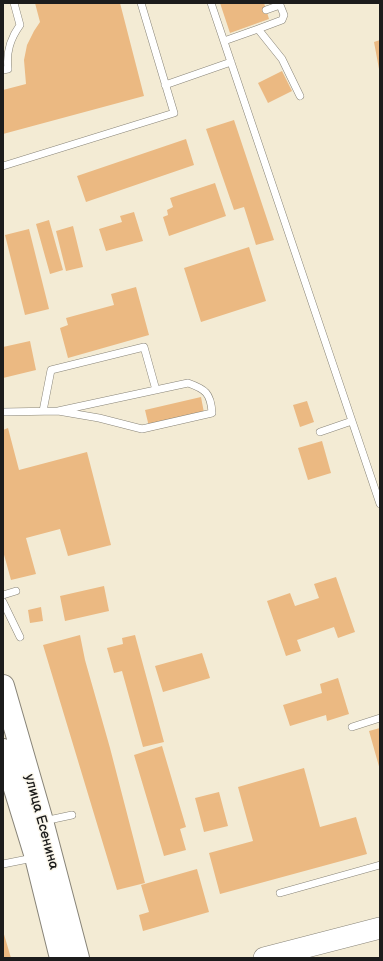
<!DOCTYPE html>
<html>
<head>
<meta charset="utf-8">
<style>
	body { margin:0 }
	#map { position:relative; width:383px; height:961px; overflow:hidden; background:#f3ebd4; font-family:"Balsamiq Sans",sans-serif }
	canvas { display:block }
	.frame { position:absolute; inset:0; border:4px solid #1c1c1c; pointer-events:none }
</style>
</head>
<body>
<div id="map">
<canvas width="383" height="961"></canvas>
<div class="frame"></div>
</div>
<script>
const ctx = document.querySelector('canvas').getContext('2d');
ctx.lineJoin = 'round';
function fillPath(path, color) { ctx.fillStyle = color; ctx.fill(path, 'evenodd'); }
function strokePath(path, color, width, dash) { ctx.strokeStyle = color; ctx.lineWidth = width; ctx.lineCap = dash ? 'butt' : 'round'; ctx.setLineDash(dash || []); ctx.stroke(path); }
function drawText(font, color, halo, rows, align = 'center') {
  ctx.font = font + ' "Balsamiq Sans",sans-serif'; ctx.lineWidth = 3; ctx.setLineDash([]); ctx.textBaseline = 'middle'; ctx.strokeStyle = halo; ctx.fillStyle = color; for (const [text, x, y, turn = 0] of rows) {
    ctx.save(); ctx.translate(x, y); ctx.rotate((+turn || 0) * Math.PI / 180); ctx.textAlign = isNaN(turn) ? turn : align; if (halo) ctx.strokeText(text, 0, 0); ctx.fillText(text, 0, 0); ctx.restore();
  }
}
fillPath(new Path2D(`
	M35,3H120L144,96L3,134V90L26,84L24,60L27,45L34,31L40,22Z
	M220,3H264L269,19L230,33Z
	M380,40V69H379L374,42Z
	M282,71L292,91L268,103L258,83Z
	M234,120L274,240L256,245L244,207L234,210L206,129Z
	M186,139L194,165L86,202L77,176Z
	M215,183L226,216L169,236L163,217L168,215L167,210L173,207L170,198Z
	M134,212L143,241L106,251L99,229L122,222L120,216Z
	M49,220L63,270L50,274L36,224Z
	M73,226L83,267L66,271L56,231Z
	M29,229L49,309L25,315L5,235Z
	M249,247L266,301L201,322L184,268Z
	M136,287L149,335L68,358L60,328L68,325L66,318L114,305L111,294Z
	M30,341L36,370L3,378V347Z
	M201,397L205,418L150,431L145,410Z
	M307,401L314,422L300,427L293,405Z
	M8,428L19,470L87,452L111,545L68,556L60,529L26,538L36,574L11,580L3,551V430Z
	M322,441L331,473L308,480L298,448Z
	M336,577L355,632L338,638L334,627L297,640L301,651L286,656L267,601L290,593L295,606L319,598L314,584Z
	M104,586L109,611L65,621L60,596Z
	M41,607L43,621L30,623L28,610Z
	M80,635L85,660L110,748L145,883L117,890L43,645Z
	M135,635L164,742L143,747L122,671L114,673L107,648L123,644L122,638Z
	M202,653L210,678L163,692L155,666Z
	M338,678L349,714L327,721L326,715L290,726L283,705L322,693L320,684Z
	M380,728V770L369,731Z
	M162,746L186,827L180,829L186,850L164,856L134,755Z
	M304,768L320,827L356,817L367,854L220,894L209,853L253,841L238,787Z
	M219,792L228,826L204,832L195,798Z
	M197,869L209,912L143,931L139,915L149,912L141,885Z
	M3,931L11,958H3Z`), '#ebb982');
const service = new Path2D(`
	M211,3L380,504
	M258,29L282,20L284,15L280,5L266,10
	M224,41L258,29L282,59L300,96
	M3,70L8,69C6,52 10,39 20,25L14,3
	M165,85L231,62
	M3,166L174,113L141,3
	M43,411L51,370L144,347L156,390
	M3,412L58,411L188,383C205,389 211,393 212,413L142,429L99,418L58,411
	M320,432L352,421
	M3,595L16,591
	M3,602L20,637
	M352,727L380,718
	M44,821L72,815
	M3,864L33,858
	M280,893L380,865`);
const secondary = new Path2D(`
	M264,958L380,928`);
const primary = new Path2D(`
	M3,686L42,821L78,958
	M3,750L36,857L61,958`);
strokePath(service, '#888478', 8);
strokePath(secondary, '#888478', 22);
strokePath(primary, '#888478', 24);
strokePath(service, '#fff', 7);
strokePath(secondary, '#fff', 21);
strokePath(primary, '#fff', 22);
drawText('14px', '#1c1c1c', '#fbf7ec', [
	["улица Есенина",41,822,75]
]);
</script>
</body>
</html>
